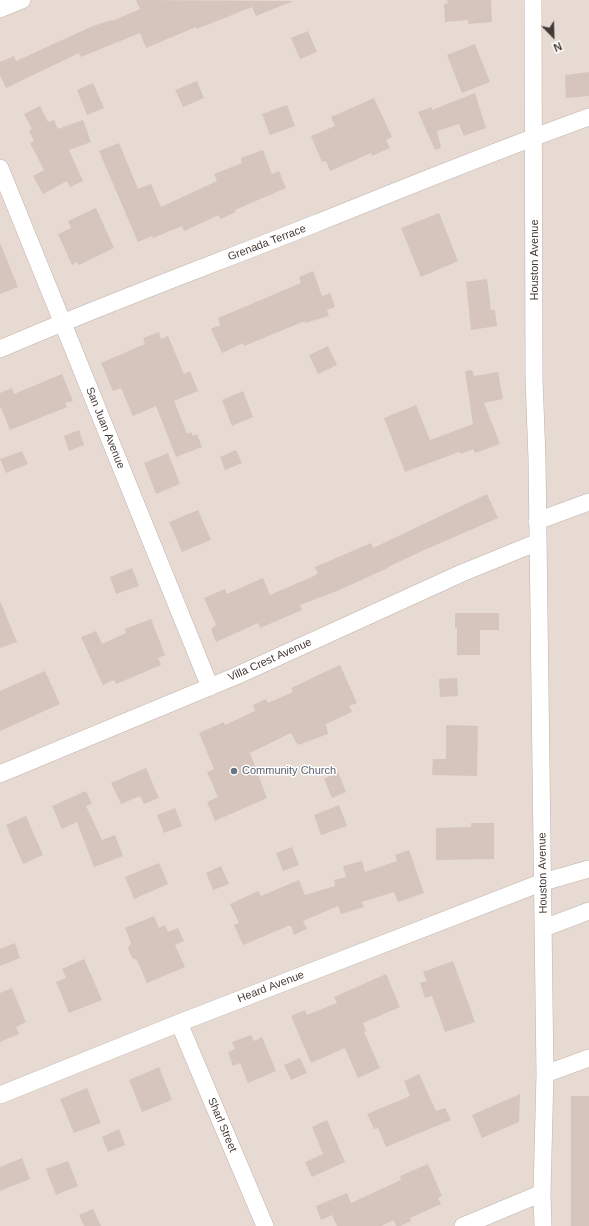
<!DOCTYPE html>
<html>
<head>
<meta charset="utf-8">
<style>
	body { margin:0 }
	#map { position:relative; width:589px; height:1226px; overflow:hidden; background:#f2eae4; font-family:Arial,sans-serif }
	canvas { display:block }
	.north { position:absolute; left:533px; top:16px; width:40px; height:40px; -webkit-text-stroke:3px #fff; paint-order:stroke; rotate:157deg; font-size:11px; font-weight:700; line-height:16px; text-align:center; color:#443934 }
	.north::after { content:''; display:block; margin:auto; width:14px; height:18px; background:#443934; clip-path:polygon(50% 0,100% 100%,50% 72%,0 100%) }
</style>
</head>
<body>
<div id="map">
<canvas width="589" height="1226"></canvas>
<div class="north">N</div>
</div>
<script>
const ctx = document.querySelector('canvas').getContext('2d');
ctx.lineJoin = 'round';
function fillPath(path, color) { ctx.fillStyle = color; ctx.fill(path, 'evenodd'); }
function strokePath(path, color, width, dash) { ctx.strokeStyle = color; ctx.lineWidth = width; ctx.lineCap = dash ? 'butt' : 'round'; ctx.setLineDash(dash || []); ctx.stroke(path); }
function drawText(font, color, halo, rows, align = 'center') {
  ctx.font = font + ' Arial,sans-serif'; ctx.lineWidth = 3; ctx.setLineDash([]); ctx.textBaseline = 'middle'; ctx.strokeStyle = halo; ctx.fillStyle = color; for (const [text, x, y, turn = 0] of rows) {
    ctx.save(); ctx.translate(x, y); ctx.rotate((+turn || 0) * Math.PI / 180); ctx.textAlign = isNaN(turn) ? turn : align; if (halo) ctx.strokeText(text, 0, 0); ctx.fillText(text, 0, 0); ctx.restore();
  }
}
fillPath(new Path2D(`
	M0,0H589V1226H0Z`), '#e6dad3');
fillPath(new Path2D(`
	M136,0L293,1L256,16L252,7L197,29L196,27L146,48L140,33L81,57L79,53L6,88L0,75V62L14,56L16,61L93,26L112,20V21L140,9Z
	M447,0H491L492,22L468,24V20L445,22L444,4L448,3Z
	M308,31L317,52L300,59L291,38Z
	M475,44L490,82L462,93L447,55Z
	M589,72V96L566,98L565,75Z
	M197,81L204,98L183,107L175,90Z
	M93,83L104,108L87,115L77,90Z
	M475,93L486,128L464,136L459,124L437,131L441,148L435,150L418,112L432,107V110Z
	M374,98L392,137L386,140L390,148L372,156L371,153L330,171L326,161L322,162L311,136L335,126L331,117Z
	M287,105L295,126L270,135L262,114Z
	M40,106L48,122L54,120L58,129L83,120L91,142L69,150L83,181L70,187L67,181L43,194L33,176L44,170L30,143L34,141L29,131L32,129L24,114Z
	M119,143L138,189L151,184L161,207L217,181L214,174L242,163L241,158L263,150L272,174L279,171L286,188L235,210L236,212L220,219L219,215L184,231L182,226L153,238L152,236L138,242L99,151Z
	M96,208L114,248L79,265L77,262L72,265L58,234L71,228L68,221Z
	M439,213L458,261L421,277L401,228Z
	M0,243L18,287L0,294Z
	M313,271L322,296L330,293L335,307L327,310L329,316L305,323V321L244,346L243,343L222,353L211,329L220,325L218,318L301,283L299,277Z
	M487,279L491,310H495L497,326L471,330L466,282Z
	M159,332L161,339L168,336L184,374L190,371L198,391L174,401L187,434L191,432L193,436L197,434L202,447L176,457L156,406L133,416L121,388L113,391L101,363L145,344L143,338Z
	M328,346L337,365L318,374L309,355Z
	M472,370L474,376L498,372L503,399L484,403L500,444L475,453L473,449L461,454L459,452L405,472L384,418L416,405L430,440L473,424L465,371Z
	M62,374L73,401L65,403L67,407L10,430L0,406V393L12,388L14,394Z
	M243,391L253,417L232,426L222,400Z
	M79,430L84,445L69,451L64,436Z
	M236,450L242,463L225,470L220,457Z
	M22,451L28,464L6,473L0,459Z
	M168,453L180,484L156,494L144,463Z
	M487,494L498,518L422,551L388,567V568L337,591L300,605L302,610L260,628L258,623L216,642L211,629L216,625L204,598L225,589L227,594L263,578L270,595L314,576L318,573L315,567L371,543L373,548Z
	M198,510L211,540L182,552L169,522Z
	M132,568L139,586L116,594L110,577Z
	M0,601L17,642L0,648Z
	M455,613H499V630H480V655H457V628H455Z
	M151,619L165,655L158,658L161,665L116,684L114,680L103,685L81,637L96,631L102,644L126,633L125,629Z
	M340,665L357,703L349,706L352,712L326,724L328,734L298,745L291,733L250,753L267,798L215,821L207,802L218,797L207,772L214,769L199,733L224,722L225,725L255,711L253,705L266,699L268,703L293,692L291,688Z
	M45,671L60,704L0,731V691Z
	M457,678L458,696L440,697L439,679Z
	M446,725L478,726L477,776L432,775L433,759H446Z
	M146,768L159,798L144,804L140,796L121,804L111,783Z
	M338,772L346,792L332,798L324,779Z
	M86,791L92,804L86,806L102,840L115,835L123,856L94,867L77,822L62,829L52,806Z
	M339,805L347,826L321,835L314,815Z
	M175,808L182,826L164,833L157,815Z
	M26,816L43,855L23,864L6,825Z
	M471,823H494V859L436,860V828L471,827Z
	M292,847L299,865L283,871L276,853Z
	M409,850L424,893L398,902L394,892L362,902L364,907L341,914L338,906L303,921L307,929L294,935L291,926H288L243,945L234,925L239,923L230,904L258,891L261,896L299,880L305,895L335,886L334,880L346,877L343,866L362,861L365,872L397,861L395,855Z
	M159,863L168,884L134,899L125,877Z
	M221,866L229,884L213,890L206,873Z
	M154,916L159,928L165,925L168,932L178,928L184,941L175,945L185,967L147,983L137,960L132,958L128,948L131,943L125,928Z
	M15,943L20,958L0,966V949Z
	M84,959L102,1000L69,1013L56,982L66,978L62,969Z
	M453,961L475,1022L445,1032L432,996L425,998L420,983L427,981L423,972Z
	M386,974L400,1007L363,1023L366,1031L364,1032L380,1068L358,1078L345,1048L311,1063L291,1016L305,1010L307,1015L337,1003L334,997Z
	M12,988L26,1022L16,1027L19,1034L0,1042V993Z
	M251,1035L254,1041L262,1037L276,1071L248,1083L240,1063L233,1066L228,1052L235,1049L232,1042Z
	M300,1058L307,1073L291,1080L284,1065Z
	M159,1067L172,1100L142,1112L129,1080Z
	M419,1074L436,1111L445,1108L451,1120L386,1147L378,1128L374,1129L367,1114L410,1096L404,1081Z
	M87,1088L101,1123L74,1133L60,1099Z
	M520,1094L519,1122L482,1138L472,1115Z
	M571,1096H589V1226H571Z
	M327,1120L345,1162L312,1177L305,1162L323,1154L312,1127Z
	M119,1129L125,1145L108,1152L102,1137Z
	M22,1158L30,1179L0,1191V1167Z
	M68,1161L78,1186L56,1195L46,1169Z
	M428,1164L442,1196L438,1198L441,1204L410,1218L411,1221L400,1226H396L394,1220L381,1226H337L332,1215L321,1220L316,1206L347,1193L351,1203L401,1180L400,1176Z
	M93,1209L101,1226H84L79,1215Z`), '#d6c5bd');
const minor = new Path2D(`
	M533,0L534,378L537,459L545,1074L542,1193L543,1226
	M0,9L22,0
	M0,168L210,687
	M0,349C104,304 211,265 317,223C407,187 497,150 589,117
	M537,521L589,502
	M0,774L236,676L462,573L538,542
	M544,928L589,911
	M179,1023L265,1226
	M545,1074L589,1058
	M0,1095L179,1023L543,882L589,869
	M463,1226L542,1193`);
strokePath(minor, '#c0b2aa', 18);
strokePath(minor, '#fff', 17);
for (const [x, y, r, color] of [
	[234,771,4,"#6b7280"]
]) { const dot = new Path2D(); dot.arc(x, y, r, 0, 2 * Math.PI); ctx.fillStyle = color; ctx.fill(dot); strokePath(dot, '#fff', 1.5); }
drawText('11px', '#443934', '#fff', [
	["Grenada Terrace",267,243,-21],
	["Houston Avenue",535,260,-90],
	["San Juan Avenue",105,428,68],
	["Villa Crest Avenue",270,660,-24],
	["Houston Avenue",543,873,-91],
	["Heard Avenue",271,987,-21],
	["Sharl Street",222,1125,67]
]);
drawText('11px', '#5b616d', '#fff', [
	["Community Church",242,771]
], 'left');
</script>
</body>
</html>
